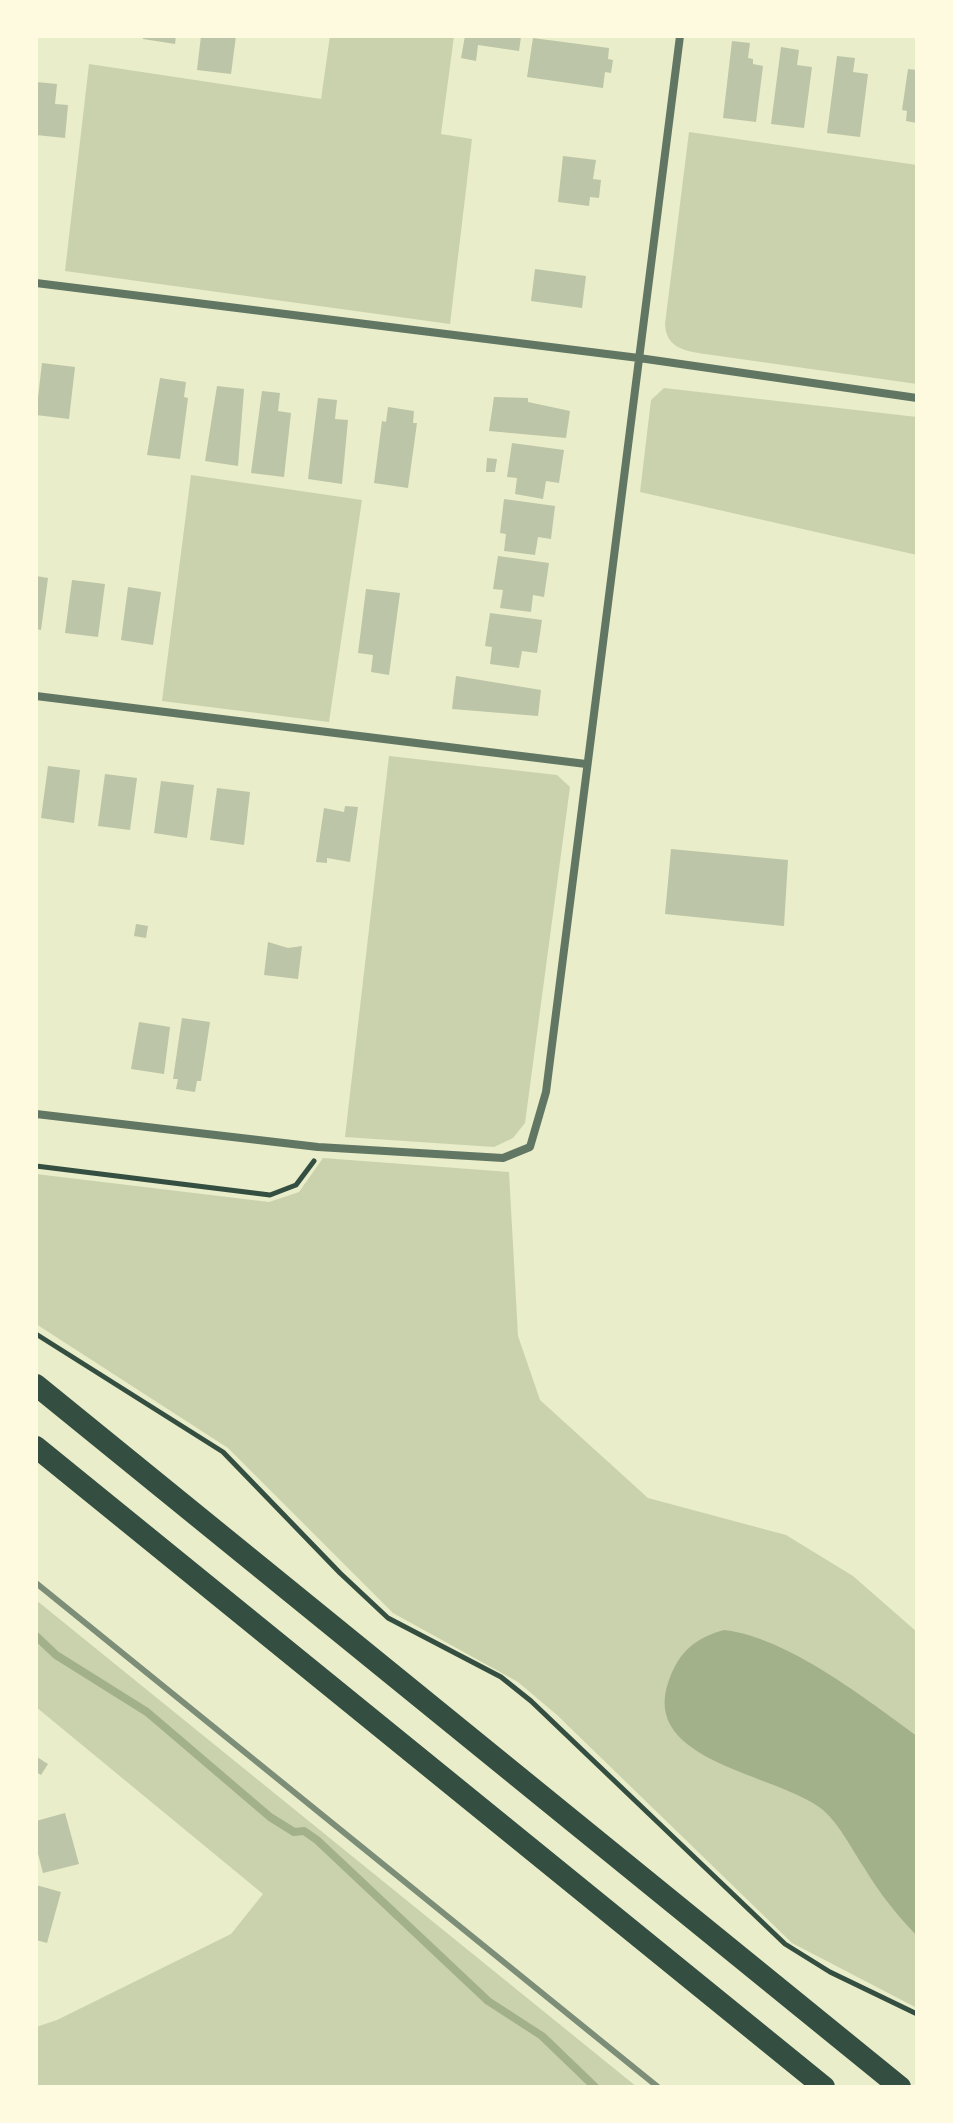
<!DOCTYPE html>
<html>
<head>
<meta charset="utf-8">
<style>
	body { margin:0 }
	#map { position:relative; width:953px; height:2123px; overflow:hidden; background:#e9edc9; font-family:Overpass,sans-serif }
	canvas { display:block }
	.frame { position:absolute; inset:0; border:38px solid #fefae0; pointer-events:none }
</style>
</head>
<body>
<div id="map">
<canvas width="953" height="2123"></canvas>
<div class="frame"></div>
</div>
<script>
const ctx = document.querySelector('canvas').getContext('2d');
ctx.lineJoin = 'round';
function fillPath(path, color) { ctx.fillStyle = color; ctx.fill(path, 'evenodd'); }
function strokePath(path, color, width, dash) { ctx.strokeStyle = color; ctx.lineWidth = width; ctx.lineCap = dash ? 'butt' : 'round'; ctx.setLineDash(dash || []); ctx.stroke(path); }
fillPath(new Path2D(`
	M330,36H454L441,134L472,139L450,324L65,271L89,64L321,99Z
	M689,132L917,165V384L705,354C685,351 666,348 665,324Z
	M664,388L917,417V555L640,492L651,400Z
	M191,475L362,500L329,722L162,701Z
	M389,756L557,775L570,787L525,1123L513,1138L494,1147L345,1137Z
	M323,1158L509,1172L518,1336L540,1400L648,1498L786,1535L853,1576L917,1632V2008L792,1943L557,1715L518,1682L393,1613L228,1448L36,1324V1174L269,1202L299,1192Z
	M36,1600L637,2087H36V2027L57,2020L231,1934L263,1894L36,1707Z`), '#cad2ad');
fillPath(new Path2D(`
	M724,1630C787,1637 866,1699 917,1736V1936C897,1915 880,1894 865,1869C852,1850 841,1826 823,1810C778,1773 638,1763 669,1680C679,1652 695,1638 724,1630Z`), '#a3b18a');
strokePath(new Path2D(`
	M36,1636L56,1655L147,1712L270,1817L294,1832L304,1831L317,1840L488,2001L542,2036L595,2087`), '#a3b18a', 8);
fillPath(new Path2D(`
	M143,36H176L175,44L143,39Z
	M201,36H236L231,74L197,70Z
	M465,36L521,37L519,51L478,45L476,61L461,58Z
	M533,38L609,48L608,59L613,60L611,73L605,72L603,88L527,77Z
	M732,41L750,43L748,58L753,59V64L763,66L756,122L723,118Z
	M781,47L799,50L797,65L812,67L804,128L771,124Z
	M837,56L855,58L853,72L868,74L860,137L827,133Z
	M908,69L917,70V123L906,121L907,111L902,110Z
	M36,82L57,84L55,104L68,105L65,138L36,135Z
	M563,156L596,160L593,179L601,180L599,198L590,197L589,206L558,202Z
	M535,269L586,276L582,308L531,301Z
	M42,363L75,367L69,419L36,415Z
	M160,378L186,382L184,397L188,398L180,459L147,455Z
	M217,386L244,389L238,466L205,461Z
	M262,391L280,393L278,411L291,413L284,477L251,473Z
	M494,397L528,398V402L570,411L566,438L489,431Z
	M318,398L337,400L335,419L348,420L342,484L308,479Z
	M388,407L414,411L413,423H417L408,488L374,483L382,421L386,422Z
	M512,443L564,450L559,483L546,481L543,499L515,494L517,478L507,477Z
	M487,458L497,459L495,472H486Z
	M504,499L555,506L551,539L538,537L535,555L504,551L506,534L500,533Z
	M498,556L549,563L544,597L533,595L531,612L500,608L503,590L493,589Z
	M36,576L48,578L41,630L36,629Z
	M72,580L105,584L98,637L65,633Z
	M128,587L161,592L153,645L121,640Z
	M366,589L400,593L389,675L371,672L373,655L358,653Z
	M490,613L542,620L537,653L522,651L519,668L490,664L492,647L485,646Z
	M456,676L541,690L538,716L452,709Z
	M48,766L80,770L74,823L41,818Z
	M105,774L137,778L130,830L98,826Z
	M161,781L194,785L187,838L154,833Z
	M217,788L250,792L244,845L210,840Z
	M345,806L358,807L350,862L327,858V863L316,862L324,808L344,812Z
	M671,849L788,860L784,926L665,914Z
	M136,924L148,926L146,938L134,936Z
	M268,942L288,948L302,946L298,979L264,975Z
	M182,1018L210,1022L201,1081H197L195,1092L176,1089L178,1079H173Z
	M139,1022L170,1027L164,1074L131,1069Z
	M37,1757L48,1764L41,1775L36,1772Z
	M65,1813L79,1864L43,1873L36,1846V1821Z
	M36,1885L61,1892L47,1943L36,1940Z`), '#bcc5a7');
strokePath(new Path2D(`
	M36,1166L270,1195L296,1185L314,1161
	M36,1334L223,1452L340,1573L388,1618L501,1677L531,1701L785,1944L830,1972L917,2014`), '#344e41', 5);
strokePath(new Path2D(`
	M36,283L639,358L917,398
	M36,696L586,764
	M36,1114L318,1147L503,1158L530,1147L546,1092L680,36`), '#617663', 8);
strokePath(new Path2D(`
	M36,1385L900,2087
	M36,1447L824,2087`), '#344e41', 22);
strokePath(new Path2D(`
	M36,1583L658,2087`), '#7c8e77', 6);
</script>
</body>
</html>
